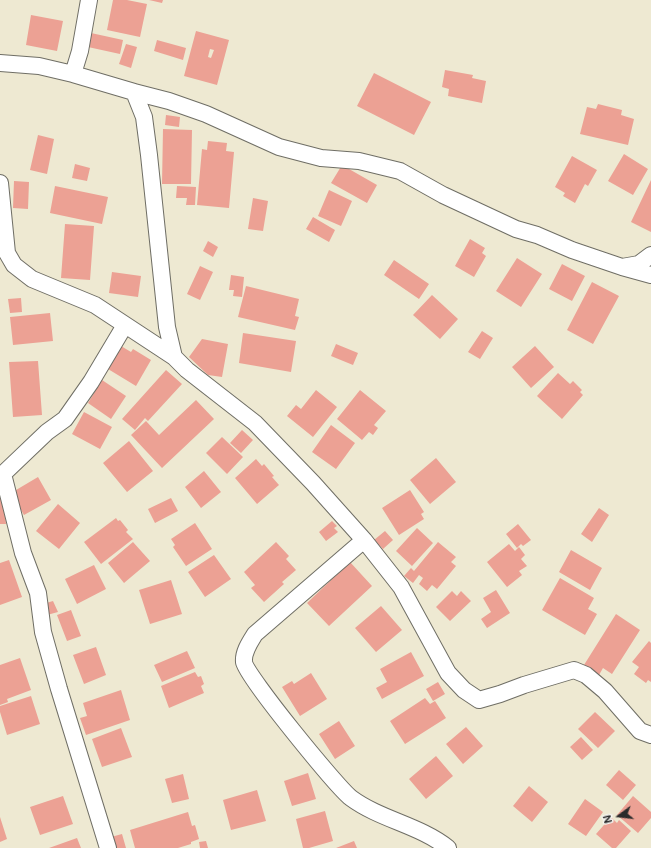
<!DOCTYPE html>
<html>
<head>
<meta charset="utf-8">
<style>
	body { margin:0 }
	#map { position:relative; width:651px; height:848px; overflow:hidden; background:#eee9d2; font-family:Mali,sans-serif }
	canvas { display:block }
	.north { position:absolute; left:599px; top:796px; width:40px; height:40px; -webkit-text-stroke:3px #f6f6f2; paint-order:stroke; rotate:255deg; font-size:11px; font-weight:700; line-height:16px; text-align:center; color:#2b2b2b }
	.north::after { content:''; display:block; margin:auto; width:14px; height:18px; background:#2b2b2b; clip-path:polygon(50% 0,100% 100%,50% 72%,0 100%) }
</style>
</head>
<body>
<div id="map">
<canvas width="651" height="848"></canvas>
<div class="north">N</div>
</div>
<script>
const ctx = document.querySelector('canvas').getContext('2d');
ctx.lineJoin = 'round';
function fillPath(path, color) { ctx.fillStyle = color; ctx.fill(path, 'evenodd'); }
function strokePath(path, color, width, dash) { ctx.strokeStyle = color; ctx.lineWidth = width; ctx.lineCap = dash ? 'butt' : 'round'; ctx.setLineDash(dash || []); ctx.stroke(path); }
fillPath(new Path2D(`
	M113,0H127L147,4L140,37L107,30Z
	M149,0H163L162,3Z
	M31,15L63,21L57,51L26,45Z
	M196,31L229,40L217,85L184,76ZM210,49L214,50L211,58L208,57Z
	M91,33L123,40L120,54L88,47Z
	M157,40L186,48L183,60L154,51Z
	M126,44L137,47L131,68L119,64Z
	M445,70L473,75L472,78L486,81L482,103L448,96L449,89L442,87Z
	M374,73L431,102L414,135L357,106Z
	M598,104L622,110L621,115L634,119L628,145L580,134L587,107L596,109Z
	M166,115L180,117L179,127L165,125Z
	M163,129L192,130L191,184H162Z
	M38,135L54,139L47,174L30,170Z
	M208,141L227,143L226,151L234,152L229,208L197,205L202,149L207,150Z
	M624,154L648,169L633,195L608,181Z
	M572,156L597,170L588,186L585,184L575,203L563,196L565,193L555,187Z
	M75,164L90,168L87,181L72,178Z
	M342,165L377,185L367,203L331,183Z
	M651,180V232L631,222Z
	M14,181L29,182L28,209L13,208Z
	M55,186L108,197L102,224L50,213Z
	M177,186L196,187L195,205H186L187,198H176Z
	M329,190L352,201L341,226L318,216Z
	M253,198L268,201L263,231L248,229Z
	M313,217L335,230L329,242L306,229Z
	M65,224L94,226L90,280L61,278Z
	M470,239L485,248L482,253L486,256L474,277L455,266Z
	M208,241L218,247L213,257L203,251Z
	M517,258L542,274L521,307L496,291Z
	M394,260L429,284L419,299L384,275Z
	M562,264L585,276L572,301L549,289Z
	M200,266L213,272L200,300L187,294Z
	M112,272L141,276L138,297L109,293Z
	M231,275L244,277L242,297L233,296L234,290H229Z
	M592,282L619,296L593,344L567,330Z
	M246,286L299,299L295,316L299,317L295,330L238,317Z
	M432,295L458,319L440,339L413,315Z
	M21,298L22,312L10,313L8,299Z
	M50,313L53,341L13,345L10,317Z
	M482,331L493,338L480,359L468,352Z
	M243,333L296,341L291,372L239,363Z
	M202,339L228,344L222,377L208,375L189,357Z
	M336,344L358,353L353,365L331,356Z
	M121,346L131,352L133,349L151,360L136,386L108,369Z
	M535,346L554,367L531,388L512,367Z
	M38,361L42,415L13,417L9,362Z
	M166,370L182,384L148,421L145,418L135,430L122,419Z
	M558,373L570,384L573,381L582,390L580,392L583,395L562,419L537,396Z
	M102,380L126,396L111,419L88,403Z
	M316,390L337,407L313,437L287,416L296,405L301,409Z
	M360,390L386,411L374,425L378,428L373,435L369,432L362,440L337,419Z
	M196,400L214,419L162,468L131,435L146,421L159,435Z
	M84,412L112,427L100,449L72,434Z
	M331,425L355,443L336,469L312,452Z
	M242,430L253,440L241,453L230,443Z
	M222,437L243,457L227,474L206,453Z
	M129,441L153,471L127,492L103,463Z
	M436,458L456,482L430,504L410,480Z
	M256,459L262,466L264,464L274,476L272,477L279,485L257,504L235,478Z
	M204,471L221,492L201,508L185,487Z
	M38,477L51,500L24,515L11,493Z
	M410,490L424,512L421,514L424,519L399,535L382,508Z
	M0,495H4L6,524H0Z
	M171,498L178,511L155,523L148,509Z
	M58,504L80,523L59,549L36,531Z
	M599,508L609,515L592,542L581,534Z
	M116,518L118,521L120,520L128,530L126,532L133,539L101,564L84,542Z
	M332,521L337,526L334,528L338,532L326,541L319,532Z
	M195,523L212,549L186,566L173,547L175,545L171,539Z
	M518,524L531,540L523,546L521,544L517,548L506,534Z
	M417,528L433,543L412,566L396,551Z
	M385,531L393,540L383,549L374,540Z
	M133,542L150,561L124,583L108,563Z
	M276,542L289,556L286,559L296,570L282,582L284,584L264,602L251,588L255,585L244,572Z
	M438,542L456,557L451,562L456,566L437,589L432,585L427,591L419,584L423,578L419,575L413,583L404,576L411,568L414,571Z
	M509,544L515,551L519,547L525,555L521,559L527,566L519,571L522,575L507,587L487,562Z
	M571,550L602,568L590,590L559,572Z
	M214,555L231,579L205,597L188,572Z
	M9,560L22,597L0,605V563Z
	M350,562L372,586L329,626L307,603Z
	M94,565L106,589L77,604L65,579Z
	M560,578L594,598L588,609L597,614L585,635L542,610Z
	M171,580L182,614L150,624L139,590Z
	M496,590L510,613L487,628L481,619L491,612L483,598Z
	M452,591L457,596L461,591L471,601L450,621L436,607Z
	M53,601L58,612L47,615L43,604Z
	M381,606L402,630L376,652L355,628Z
	M71,610L81,636L67,641L57,615Z
	M616,614L640,630L612,674L603,668L599,675L584,665Z
	M649,641L651,643V682L648,680L646,683L634,674L639,667L632,662Z
	M96,647L106,675L84,684L73,655Z
	M187,651L195,668L162,682L154,665Z
	M411,652L424,676L382,699L376,688L387,682L380,669Z
	M20,658L31,690L7,699L8,702L0,705V665Z
	M195,672L198,677L201,676L204,684L201,686L204,693L169,708L161,686Z
	M311,673L327,699L300,716L282,687L292,681L294,684Z
	M438,682L445,694L433,701L426,689Z
	M121,690L130,720L86,735L80,718L87,716L83,703Z
	M31,696L40,724L7,735L0,712V706Z
	M425,698L430,704L435,701L446,718L405,744L390,721Z
	M595,712L615,731L598,748L578,729Z
	M339,721L355,746L335,759L319,734Z
	M466,727L483,746L463,764L446,744Z
	M121,728L132,757L102,767L92,739Z
	M581,737L593,750L582,760L570,747Z
	M436,756L453,776L426,799L409,779Z
	M619,770L636,785L623,800L606,785Z
	M308,773L316,799L292,806L284,781Z
	M183,774L189,799L172,803L165,779Z
	M529,786L548,802L532,822L513,806Z
	M257,790L266,821L231,830L223,800Z
	M63,796L73,824L40,835L30,807Z
	M633,796L651,812V818L638,833L617,815Z
	M585,799L603,812L586,836L568,824Z
	M325,811L333,841L309,848H303L296,819Z
	M188,812L192,826L195,825L199,839L191,842V844L178,848H135L130,830Z
	M0,817L7,839L0,842Z
	M611,817L617,823L619,820L631,831L616,848H612L596,834Z
	M122,834L126,848H114L111,837Z
	M77,838L81,848H49Z
	M206,841L208,848H200L199,842Z
	M354,841L357,848H336Z`), '#eca194');
const street = new Path2D(`
	M0,63L39,66L73,74L134,92L144,117L149,155L167,327L174,357L187,370L255,423L313,483L364,540L401,587L448,673L464,690L479,700L500,694L524,685L574,670L586,675L605,691L640,731L651,735
	M73,74L80,51L89,0
	M134,92L169,101L206,114L279,147L321,158L359,161L400,171L443,195L516,229L537,235L572,250L622,267L651,275
	M0,183L7,253L14,265L32,279L95,305L174,357
	M622,267L639,264L651,255
	M3,474L23,553L38,593L43,632L59,689L108,848
	M0,475L3,474L47,432L65,419L91,382L125,325
	M364,540L255,634C250,642 243,652 244,662C246,676 337,787 351,798C381,820 419,825 448,848`);
strokePath(street, '#6f6e65', 18);
strokePath(street, '#fff', 16);
</script>
</body>
</html>
